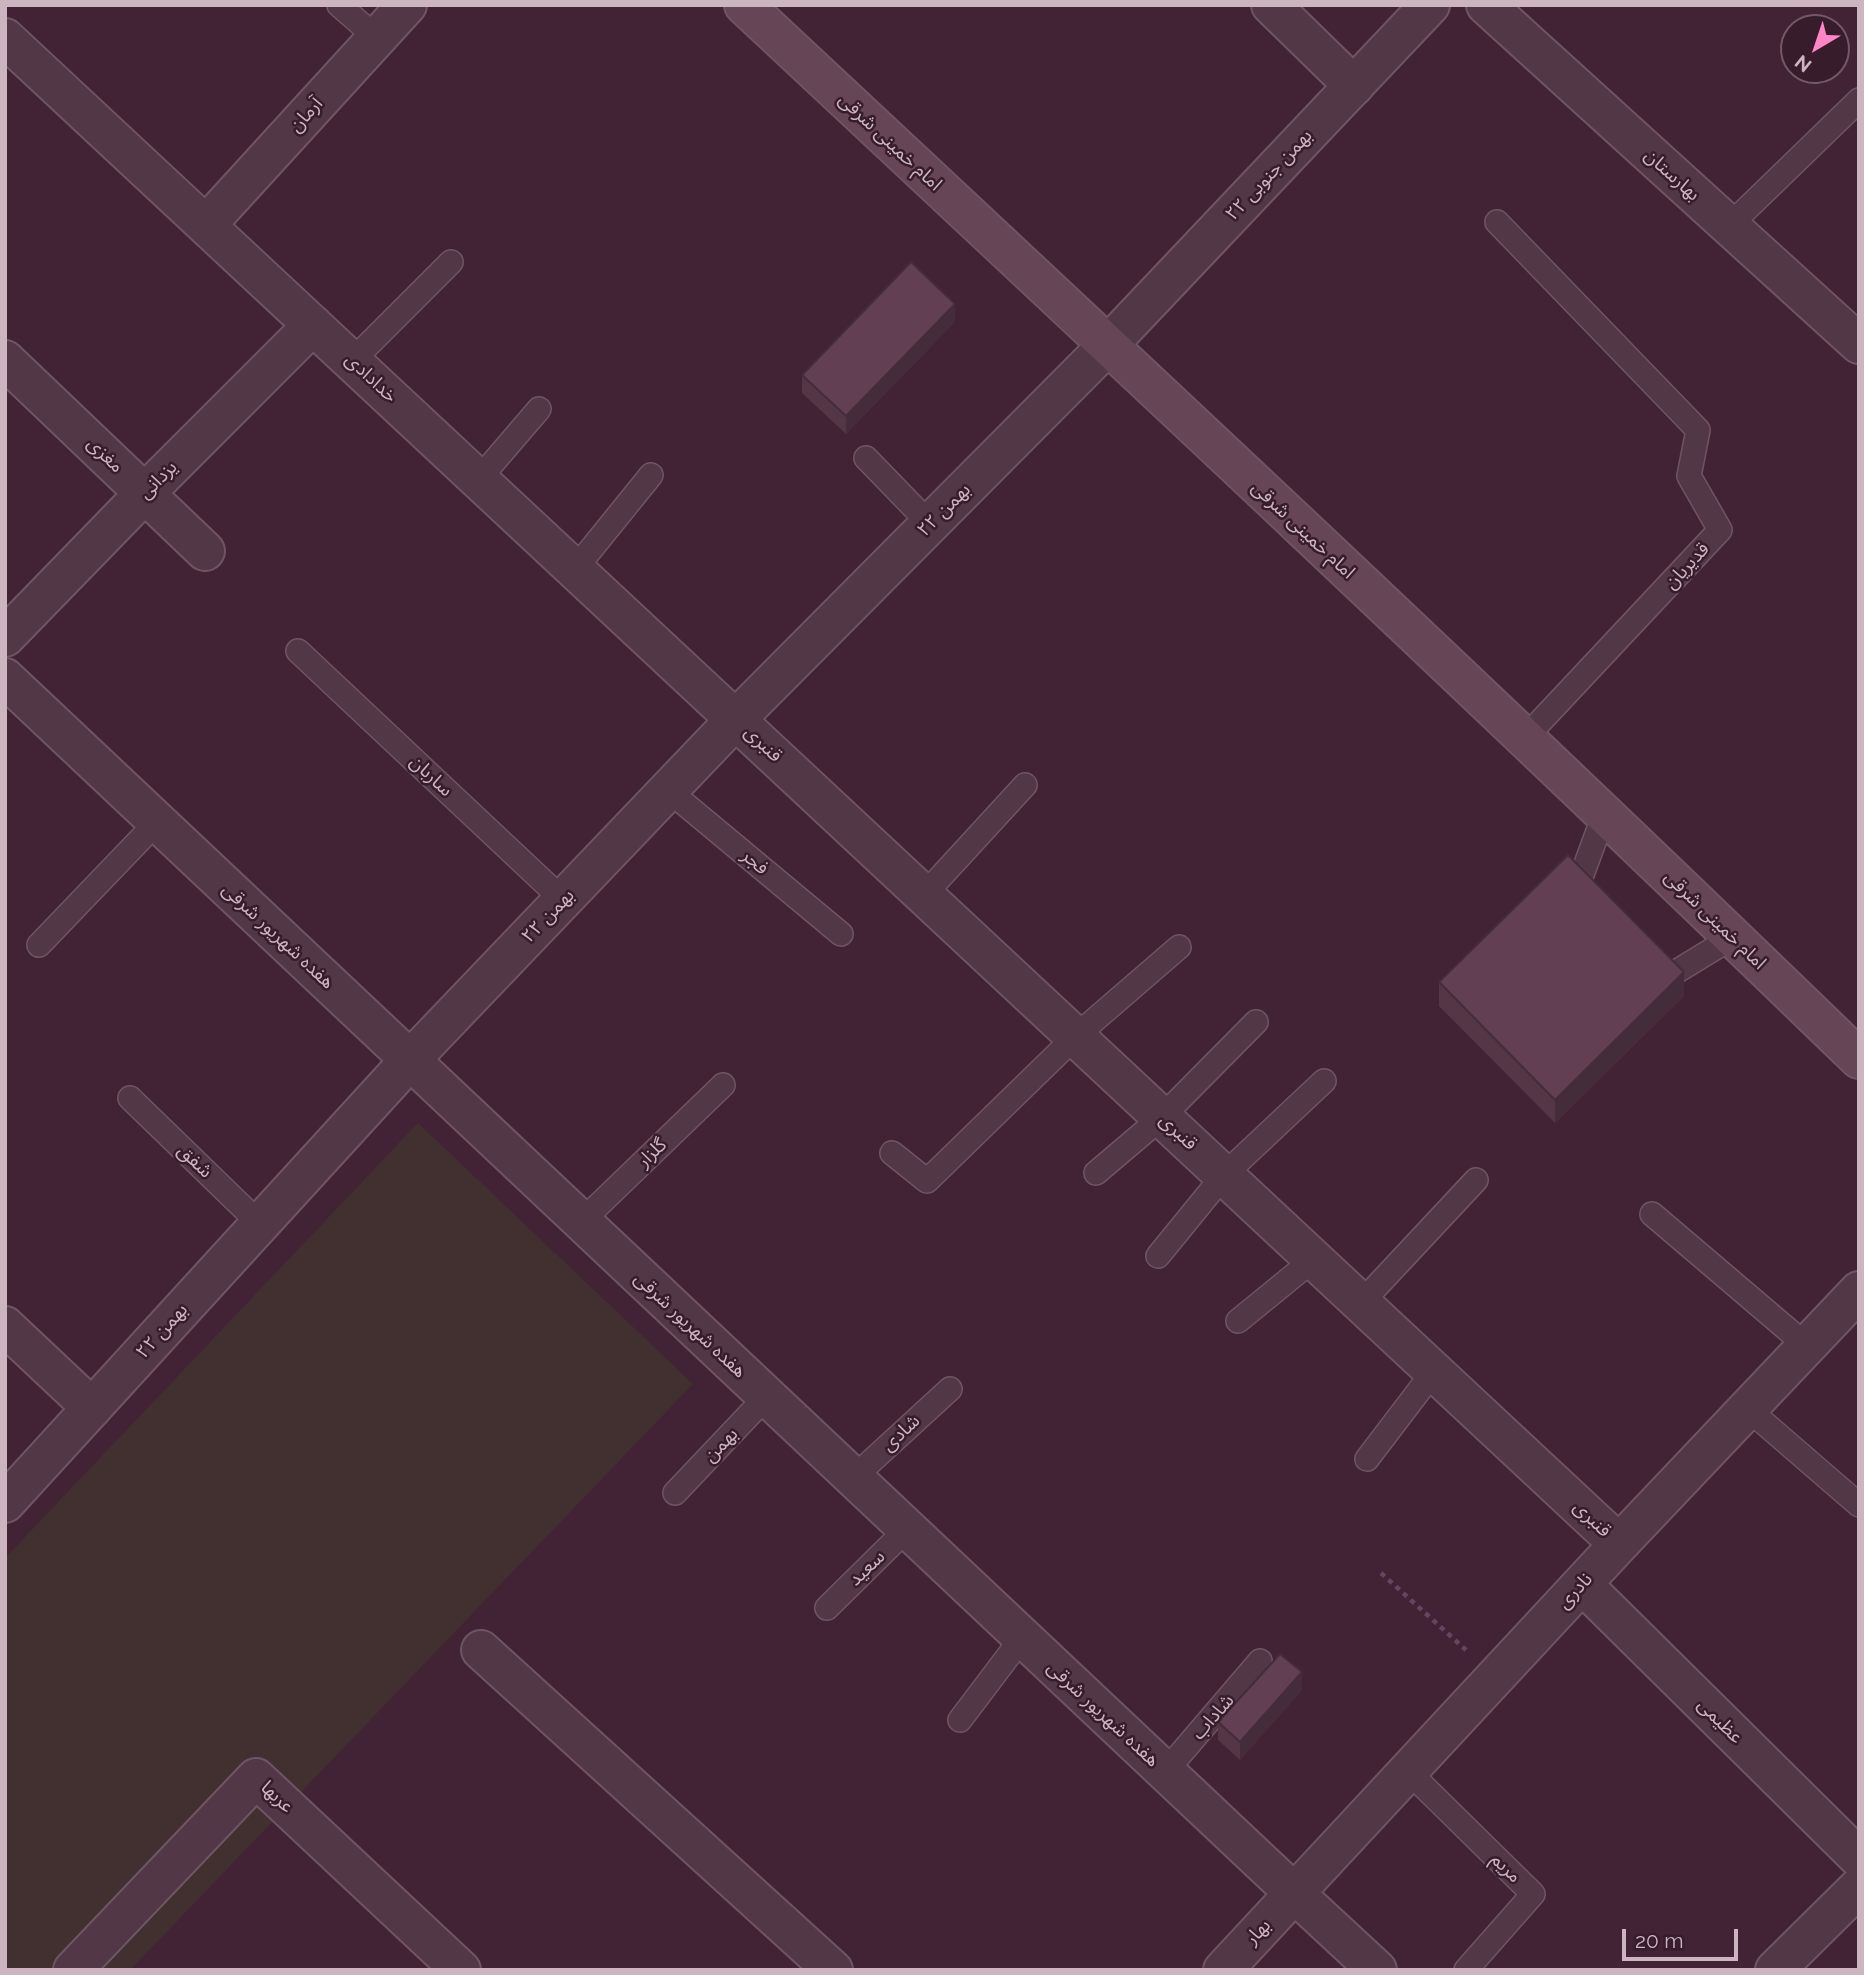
<!DOCTYPE html>
<html>
<head>
<meta charset="utf-8">
<style>
	body { margin:0 }
	#map { position:relative; width:1864px; height:1975px; overflow:hidden; background:#422335; font-family:Raleway,sans-serif }
	canvas { display:block }
	.frame { position:absolute; inset:0; border:7px solid #ccb4c1; pointer-events:none }
	.north { position:absolute; left:1780px; top:14px; width:70px; height:70px; box-sizing:border-box; background:#371c2b; border:2px solid #735967; border-radius:50%; rotate:219deg; font-size:19px; font-weight:700; line-height:28px; text-align:center; color:#ccb4c1 }
	.north::after { content:''; display:block; margin:auto; width:24px; height:32px; background:#ff86c6; clip-path:polygon(50% 0,100% 100%,50% 72%,0 100%) }
	.scale { position:absolute; left:1622px; top:1929px; width:116px; height:32px; box-sizing:border-box; border:4px solid #ccb4c1; border-top:0; padding-left:9px; font-size:21px; line-height:24px; white-space:nowrap; color:#ccb4c1; -webkit-text-stroke:5px #371c2b; paint-order:stroke }
</style>
</head>
<body>
<div id="map">
<canvas width="1864" height="1975"></canvas>
<div class="frame"></div>
<div class="north">N</div>
<div class="scale">20 m</div>
</div>
<script>
const ctx = document.querySelector('canvas').getContext('2d');
ctx.lineJoin = 'round';
function fillPath(path, color) { ctx.fillStyle = color; ctx.fill(path, 'evenodd'); }
function strokePath(path, color, width, dash) { ctx.strokeStyle = color; ctx.lineWidth = width; ctx.lineCap = dash ? 'butt' : 'round'; ctx.setLineDash(dash || []); ctx.stroke(path); }
function drawText(font, color, halo, rows, align = 'center') {
  ctx.font = font + ' Raleway,"Noto Sans Arabic",sans-serif'; ctx.lineWidth = 5; ctx.setLineDash([]); ctx.textBaseline = 'middle'; ctx.strokeStyle = halo; ctx.fillStyle = color; for (const [text, x, y, turn = 0] of rows) {
    ctx.save(); ctx.translate(x, y); ctx.rotate((+turn || 0) * Math.PI / 180); ctx.textAlign = isNaN(turn) ? turn : align; if (halo) ctx.strokeText(text, 0, 0); ctx.fillText(text, 0, 0); ctx.restore();
  }
}
fillPath(new Path2D(`
	M418,1123L693,1384L130,1970H5V1558Z`), '#423030');
const service = new Path2D(`
	M339,5L377,38
	M1497,222L1698,430L1689,476L1720,530L1524,739
	M1729,226L1859,100
	M352,361L451,262
	M866,458L930,524
	M479,479L539,409
	M575,569L651,475
	M298,651L563,900
	M668,790L841,934
	M924,895L1025,785
	M1573,899L1604,815
	M39,945L157,822
	M1657,987L1666,978L1733,937
	M130,1098L260,1224
	M892,1153L927,1181L1076,1036L1179,947
	M1096,1173L1162,1117L1256,1022
	M1652,1214L1807,1346
	M581,1222L723,1085
	M1158,1256L1224,1175L1324,1081
	M1361,1303L1476,1180
	M1238,1321L1314,1259
	M1748,1409L1859,1505
	M1367,1459L1434,1371
	M853,1478L950,1389
	M675,1493L767,1396
	M827,1608L907,1529
	M960,1720L1022,1638
	M1408,1771L1533,1894L1466,1970
	M1165,1772L1260,1661`);
const minor = new Path2D(`
	M1271,5L1354,86
	M1486,5L1859,344
	M5,38L1619,1544
	M206,225L407,5
	M5,360L205,551
	M5,637L145,493L313,325
	M5,1326L92,1408
	M1582,1584L1859,1858
	M481,1650L833,1970
	M73,1970L256,1778L461,1970
	M1223,1970L1619,1544L1859,1291
	M1775,1970L1859,1887`);
const tertiary = new Path2D(`
	M5,678L1294,1893L1377,1970
	M5,1503L410,1060L736,719L1108,345L1430,5`);
const secondary = new Path2D(`
	M744,5C1118,354 1492,703 1859,1059`);
strokePath(service, '#6f5564', 26);
strokePath(minor, '#6f5564', 42);
strokePath(tertiary, '#6f5564', 42);
strokePath(secondary, '#6f5564', 42);
strokePath(new Path2D(`
	M1381,1573L1466,1650`), '#624763', 4.5, [5, 5]);
strokePath(service, '#523846', 23);
strokePath(minor, '#523846', 38);
strokePath(tertiary, '#523846', 38);
strokePath(secondary, '#654556', 38);
fillPath(new Path2D(`
	M955,322L846,434L802,393V375Z
	M1439,982L1684,996L1555,1123L1439,1006Z
	M1302,1690L1240,1760L1218,1740V1722Z`), '#543647');
fillPath(new Path2D(`
	M955,304V322L846,434V416Z
	M1684,972V996L1555,1123V1100Z
	M1302,1672V1690L1240,1760V1742Z`), '#452c3a');
const building = new Path2D(`
	M911,262L955,304L846,416L802,375Z
	M1568,855L1684,972L1555,1100L1439,982Z
	M1280,1654L1302,1672L1240,1742L1218,1722Z`);
fillPath(building, '#623f53');
strokePath(building, '#452c3a', 2);
drawText('19px', '#ccb4c1', '#371c2b', [
	["آرمان",306,115,-48],
	["امام خمینی شرقی",890,142,43],
	["۲۲ بهمن جنوبی",1269,175,-47],
	["بهارستان",1672,175,42],
	["خدادادی",371,378,43],
	["مغزی",105,455,44],
	["یزدانی",158,480,-45],
	["۲۲ بهمن",944,510,-45],
	["امام خمینی شرقی",1303,530,43],
	["قدیریان",1687,566,-47],
	["قنبری",763,744,43],
	["ساربان",431,776,43],
	["فجر",755,862,40],
	["۲۲ بهمن",548,916,-46],
	["امام خمینی شرقی",1715,920,44],
	["هفده شهریور شرقی",278,936,43],
	["قنبری",1178,1132,43],
	["گلزار",652,1153,-44],
	["شفق",195,1161,44],
	["هفده شهریور شرقی",690,1325,43],
	["۲۲ بهمن",162,1331,-48],
	["شادی",901,1433,-43],
	["بهمن",721,1445,-46],
	["قنبری",1592,1519,43],
	["سعید",867,1568,-44],
	["نادری",1575,1591,-47],
	["هفده شهریور شرقی",1103,1714,43],
	["شاداب",1213,1717,-49],
	["عظیمی",1720,1721,45],
	["عربها",277,1797,43],
	["مریم",1506,1868,44],
	["بهار",1258,1932,-47]
]);
</script>
</body>
</html>
